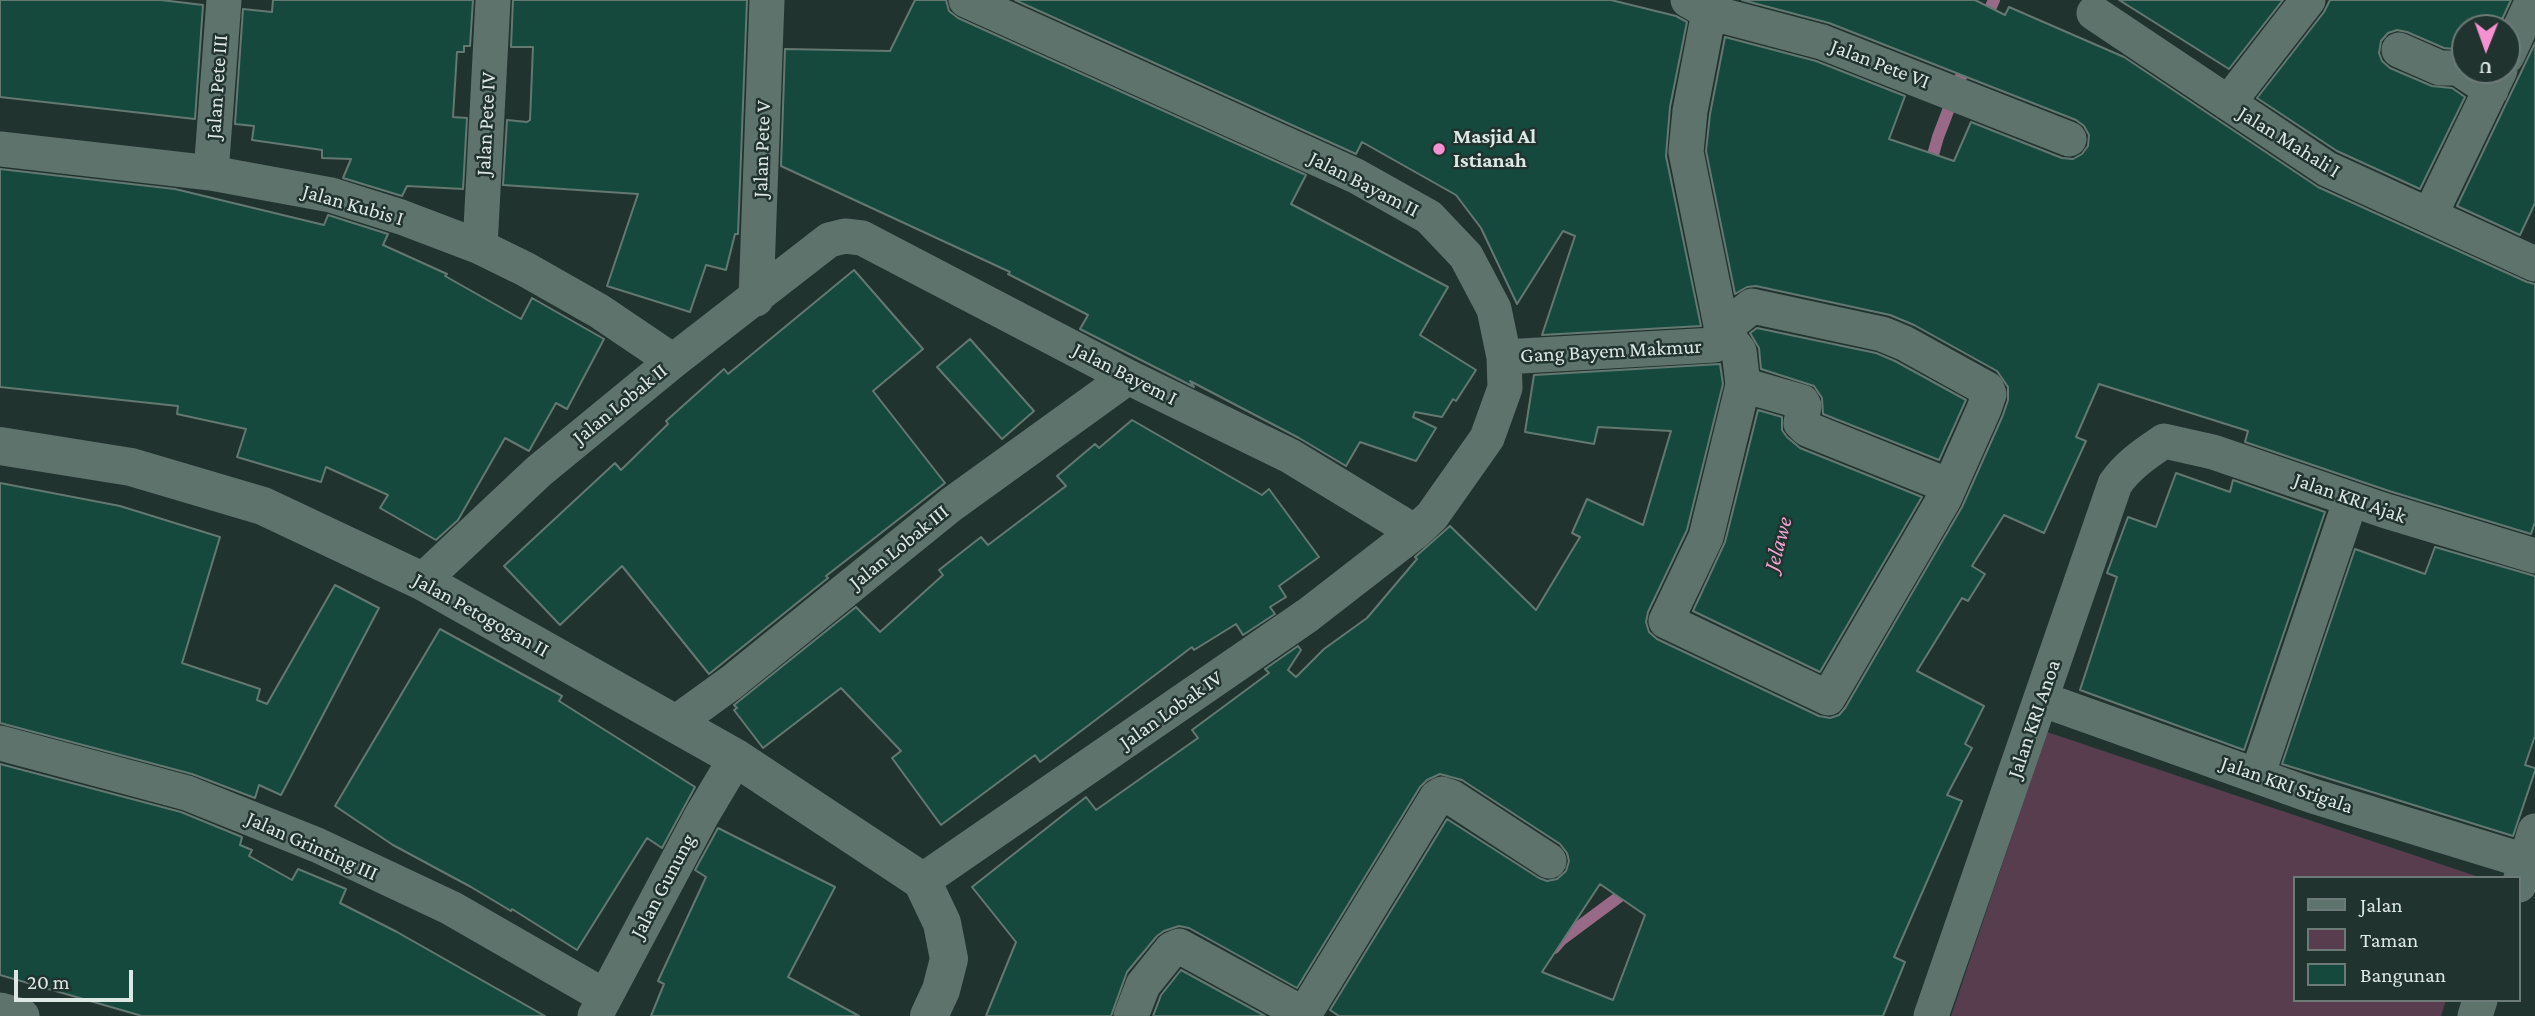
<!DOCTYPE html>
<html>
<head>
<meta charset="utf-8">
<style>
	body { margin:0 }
	#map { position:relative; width:2535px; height:1016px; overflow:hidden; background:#21332e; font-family:"Crimson Pro",serif }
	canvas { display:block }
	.legend { position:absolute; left:2293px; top:876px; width:228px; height:126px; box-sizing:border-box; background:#21332e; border:2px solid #6c7b77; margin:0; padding:9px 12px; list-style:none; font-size:21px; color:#dde8e4 }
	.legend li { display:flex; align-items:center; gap:14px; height:35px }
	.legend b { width:35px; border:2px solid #6c7b77 }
	.north { position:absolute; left:2451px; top:14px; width:70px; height:70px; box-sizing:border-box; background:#21332e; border:2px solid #6c7b77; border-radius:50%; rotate:181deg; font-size:19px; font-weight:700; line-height:28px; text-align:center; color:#dde8e4 }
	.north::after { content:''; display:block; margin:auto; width:24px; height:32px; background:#f590d1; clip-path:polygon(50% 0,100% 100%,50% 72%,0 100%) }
	.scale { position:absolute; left:14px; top:970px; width:119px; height:32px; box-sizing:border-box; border:4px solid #dde8e4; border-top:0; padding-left:9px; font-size:21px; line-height:24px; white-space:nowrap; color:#dde8e4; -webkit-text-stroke:5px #21332e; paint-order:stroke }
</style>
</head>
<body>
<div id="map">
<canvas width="2535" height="1016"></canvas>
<ul class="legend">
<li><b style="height:9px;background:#5f736d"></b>Jalan</li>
<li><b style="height:19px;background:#573d4d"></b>Taman</li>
<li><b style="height:19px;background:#16493d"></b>Bangunan</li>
</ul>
<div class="north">U</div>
<div class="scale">20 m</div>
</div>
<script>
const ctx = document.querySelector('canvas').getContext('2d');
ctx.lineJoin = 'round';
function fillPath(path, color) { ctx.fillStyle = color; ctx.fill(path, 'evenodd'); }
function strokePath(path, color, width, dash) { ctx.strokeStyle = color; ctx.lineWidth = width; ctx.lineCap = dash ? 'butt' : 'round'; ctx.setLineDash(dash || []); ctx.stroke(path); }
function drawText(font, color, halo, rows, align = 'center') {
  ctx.font = font + ' "Crimson Pro",serif'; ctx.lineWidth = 5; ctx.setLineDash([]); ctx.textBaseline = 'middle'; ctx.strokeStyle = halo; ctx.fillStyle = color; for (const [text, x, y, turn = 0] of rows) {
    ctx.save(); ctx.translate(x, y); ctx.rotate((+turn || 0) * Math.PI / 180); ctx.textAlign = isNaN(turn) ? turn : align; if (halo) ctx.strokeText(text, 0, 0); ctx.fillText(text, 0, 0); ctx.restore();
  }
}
fillPath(new Path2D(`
	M2047,732L2482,878H2295V1000H2446L2441,1016H1951Z`), '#573d4d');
strokePath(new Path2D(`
	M1984,22L1994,0
	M1929,169L1938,137L1967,61
	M1554,948L1561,940L1631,888`), '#996a87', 12);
const building = new Path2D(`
	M0,0H161L203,5L195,119L0,97Z
	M273,0H473L470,46H464V52H457L453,117L467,118L463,189L407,186L402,196L343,178L351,159L322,158V150L252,140L254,126L235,124L243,9L272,12Z
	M513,0H747L738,234H735L726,270L706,265L690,312L607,286L638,194L503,185L507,120L527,122L530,120L533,47H511Z
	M915,0H946L949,11L958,18L1306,175L1291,204L1448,287L1420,335L1476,370L1456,401L1453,399L1442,417L1415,412L1413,417L1436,428L1416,461L1360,442L1346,466L1299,438L1190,381L1194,387L1080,329L1088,315L1008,274L1010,272L781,166L785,49L890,51Z
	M1015,0H1611L1676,16L1687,22L1670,107L1666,156L1701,326L1542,335L1575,236L1563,231L1517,304L1481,228L1456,195L1362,142L1356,154Z
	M1742,0H1975L2005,15L2009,7L2124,57L2318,187L2527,282L2535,284V522L2531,534L2389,491L2245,442L2248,431L2099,384L2076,437L2086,441L2044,533L2004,515L1972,566L1985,574L1968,601L1962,598L1917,671L1984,706L1965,744L1972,748L1947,795L1962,801L1894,957L1905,962L1883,1016H1339L1330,1010L1447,819L1539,878L1547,881L1557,879L1566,871L1569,861L1567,853L1560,844L1462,780L1440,774L1427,780L1420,787L1297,988L1189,928L1179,926L1164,931L1157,936L1127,972L1111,1016H986L1016,942L972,887L1086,797L1096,810L1198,738L1192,730L1269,673L1265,669L1298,646L1301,650L1288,670L1296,677L1324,649L1367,618L1417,559L1415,557L1450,526L1536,610L1580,537L1572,533L1587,499L1643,525L1671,431L1598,427L1594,444L1525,432L1534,375L1720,364L1723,384L1687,530L1648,612L1646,622L1649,632L1657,639L1819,716L1830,718L1839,715L1845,708L1962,507L2003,415L2008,400V387L1997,371L1914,325L1890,315L1756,286L1747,287L1735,294L1706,151L1710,114L1725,37L1816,61L1905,96L1889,139L1954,161L1971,122L2062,158L2073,159L2082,154L2088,146L2089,135L2084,126L2076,120L1829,23ZM1600,884L1645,915L1613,1000L1542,972Z
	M2119,0H2283L2229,69Z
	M2330,0H2511L2498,28H2465V50L2444,48L2407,32L2397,30L2388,33L2381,41L2379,53L2382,61L2390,68L2432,86L2452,88L2465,97L2420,189L2337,151L2257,98L2324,12Z
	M2535,43V203L2520,235L2457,206Z
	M0,169L175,189L324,225L328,215L388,234L383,245L447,274L445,276L521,319L532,298L604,339L567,409L556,403L529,451L505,438L458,520L436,540L380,508L388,495L326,467L321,482L237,457L246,429L177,414L178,406L0,387Z
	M854,270L923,349L873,391L945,483L826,576L828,578L709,674L622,566L560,625L504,566L615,463L621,470L668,424L666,421L724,369L728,374Z
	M1757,328L1876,353L1895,361L1966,400L1939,460L1823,414L1822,398L1814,386L1761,369L1759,348L1750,333Z
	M970,339L1034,411L1002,439L937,367Z
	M1758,410L1782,417V430L1787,437L1800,448L1922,497L1820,672L1693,611L1725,542Z
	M1132,420L1262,495L1269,489L1319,557L1279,586L1286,597L1270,607L1275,614L1243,635L1236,624L1194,650L1192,647L1040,762L1035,755L941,825L892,758L901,751L841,688L763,748L734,710L737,708L734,705L856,607L880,632L943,575L939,570L981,537L988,545L1066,486L1057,476L1095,444L1099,448Z
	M2176,473L2230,492L2233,480L2325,512L2244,750L2080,690L2117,577L2107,573L2128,517L2156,527Z
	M0,483L120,506L220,537L182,663L260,689L257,700L267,704L335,585L379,608L281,795L259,785L255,798L192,774L0,723Z
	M2435,547L2535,576V736L2525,765L2535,768V771L2513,836L2282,764L2355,549L2425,574Z
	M440,629L562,696L559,701L695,787L662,848L647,838L577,950L512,909L511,911L471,887L393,845L335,806Z
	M0,764L181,812L242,837L240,845L252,850L249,856L292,880L298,869L346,889L340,903L397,932L545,1016H142L0,975Z
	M718,828L835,887L788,977L859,1016H651L664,984L658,981L706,877L695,870Z
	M1181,970L1265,1016H1153L1161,995Z`);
fillPath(building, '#16493d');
strokePath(building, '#647872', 2);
strokePath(new Path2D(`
	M1688,0L1709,12L1822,42L2069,139
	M2094,13L2327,169L2535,264
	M2399,50L2440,68H2458L2491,90
	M2507,56L2533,0
	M2228,103L2308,0
	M0,149L211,173L331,195L401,217L480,247L525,269L599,311L673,361
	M211,173L224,0
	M2430,215L2500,70
	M480,247L493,0
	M756,299L767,0
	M1752,306L1882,334L1904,343L1987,389L1989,394L1984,409L1944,499L1828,698L1666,621L1706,537L1743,385L1739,351L1722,330Z
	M1504,357L1714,345L1722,330L1686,152L1690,111L1709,12
	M1743,385L1802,402L1804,406L1801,423L1807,429L1949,486
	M422,581L539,471L673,361L829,240L845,236L862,238L1128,377L1290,456L1415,532
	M2041,699L2313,796L2535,864
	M674,724L732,682L952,504L1128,377
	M0,743L187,793L317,845L451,908L604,996
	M2257,776L2351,499
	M922,881L1308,615L1415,532L1432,516L1487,438L1505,388L1504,357L1494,309L1466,256L1429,217L1356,176L966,0
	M2519,885L2535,831
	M0,1010L22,1016
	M595,1016L702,815L736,758
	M1131,1016L1143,985L1172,949L1179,946L1296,1010L1308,1008L1437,797L1442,794L1451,797L1549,861
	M1931,1016L2115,484C2128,465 2145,454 2164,441L2213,452L2383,510L2535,556
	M2475,1016L2480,1000`), '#5f736d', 35);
strokePath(new Path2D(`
	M0,446L131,467L263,506L422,581L736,758L922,881L942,923L949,959L941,990L929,1016`), '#5f736d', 38);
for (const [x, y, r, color] of [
	[1439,149,7,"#f590d1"]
]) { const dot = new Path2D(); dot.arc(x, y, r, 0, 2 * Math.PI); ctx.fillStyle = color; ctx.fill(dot); strokePath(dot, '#21332e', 2.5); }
drawText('21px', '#dde8e4', '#21332e', [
	["Jalan Pete VI",1880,64,21],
	["Jalan Pete III",217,87,-86],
	["Jalan Pete IV",486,124,-87],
	["Jalan Mahali I",2289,142,32],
	["Jalan Pete V",762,149,-88],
	["Jalan Bayam II",1364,184,27],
	["Jalan Kubis I",353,205,16],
	["Gang Bayem Makmur",1611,351,-3],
	["Jalan Bayem I",1125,374,27],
	["Jalan Lobak II",620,404,-39],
	["Jalan KRI Ajak",2350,498,19],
	["Jalan Lobak III",899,547,-39],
	["Jalan Petogogan II",481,615,29],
	["Jalan Lobak IV",1171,710,-35],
	["Jalan KRI Anoa",2034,719,-71],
	["Jalan KRI Srigala",2287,785,19],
	["Jalan Grinting III",312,846,24],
	["Jalan Gunung",663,886,-62]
]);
drawText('bold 21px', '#dde8e4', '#21332e', [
	["Masjid Al",1453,137],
	["Istianah",1453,161]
], 'left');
drawText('italic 23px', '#eda5d1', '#21332e', [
	["Jelawe",1778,544,-75]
]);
</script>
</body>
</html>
